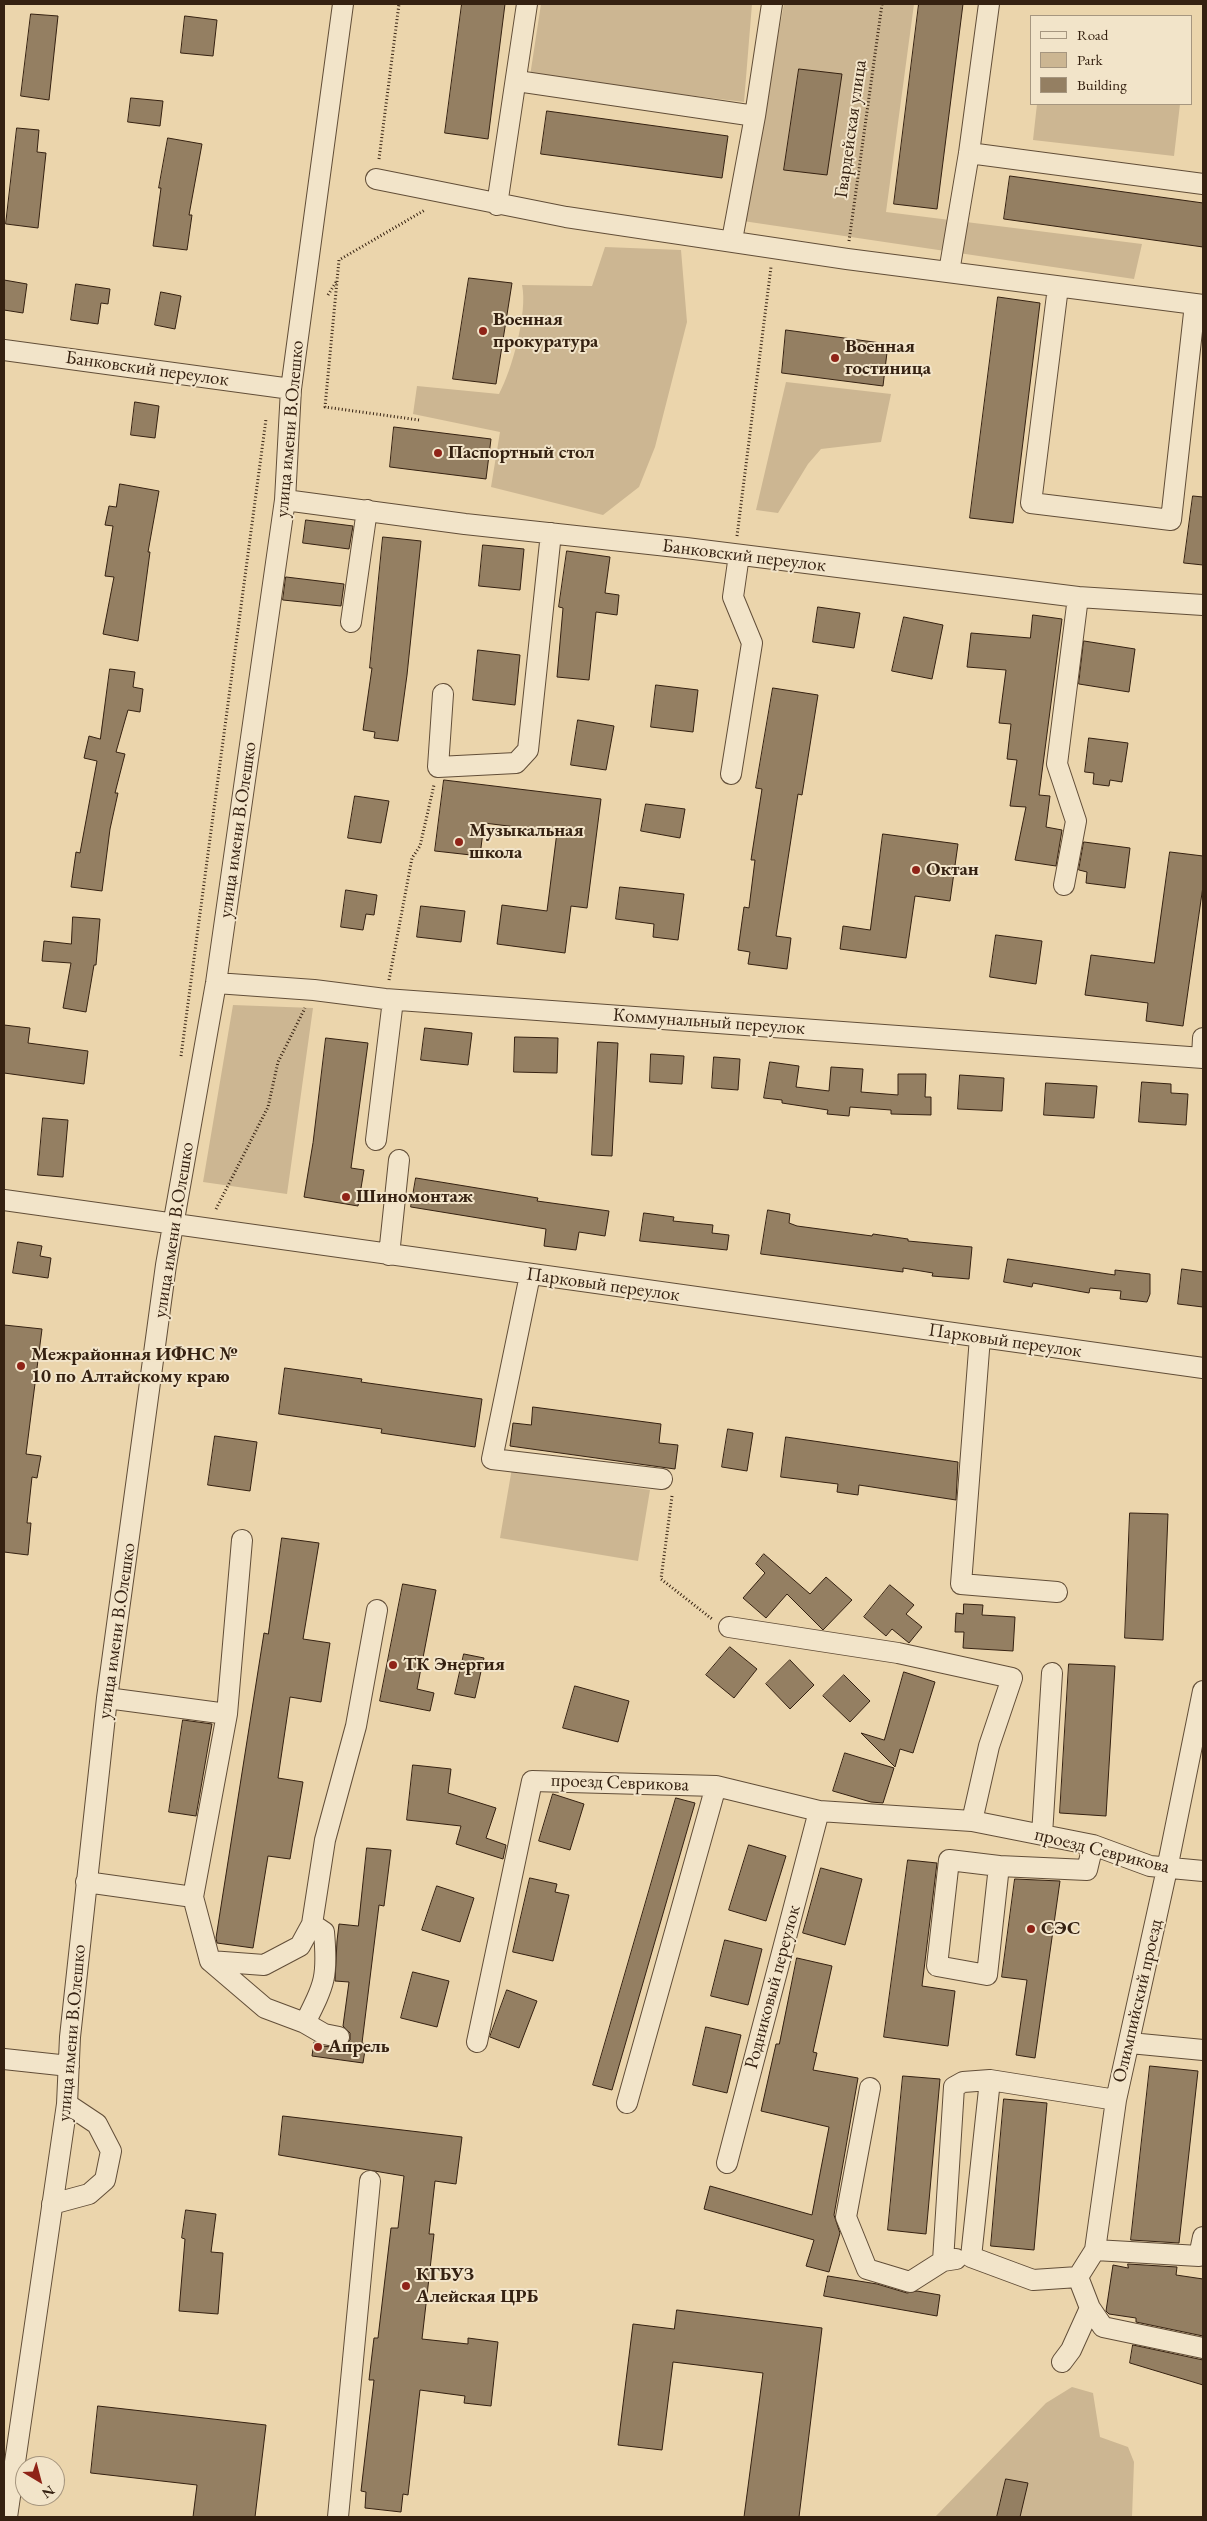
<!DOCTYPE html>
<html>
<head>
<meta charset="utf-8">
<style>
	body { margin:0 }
	#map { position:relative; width:1207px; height:2521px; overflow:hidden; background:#ebd5ac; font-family:"EB Garamond",serif }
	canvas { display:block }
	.frame { position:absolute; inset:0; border:5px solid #352111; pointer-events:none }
	.legend { position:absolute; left:1030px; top:15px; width:162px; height:90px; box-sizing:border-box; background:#f2e4c9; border:1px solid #a6967f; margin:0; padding:6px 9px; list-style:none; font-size:15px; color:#352111 }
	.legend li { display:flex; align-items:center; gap:10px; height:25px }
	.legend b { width:25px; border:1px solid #a6967f }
	.north { position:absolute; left:15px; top:2456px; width:50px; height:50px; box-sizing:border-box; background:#f2e4c9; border:1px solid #a6967f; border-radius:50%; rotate:143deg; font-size:14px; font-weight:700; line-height:20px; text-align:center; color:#352111 }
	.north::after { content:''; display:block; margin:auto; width:18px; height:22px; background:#8f2418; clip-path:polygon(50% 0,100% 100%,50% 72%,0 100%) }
</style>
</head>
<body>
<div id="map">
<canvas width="1207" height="2521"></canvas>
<div class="frame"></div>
<ul class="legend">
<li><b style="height:6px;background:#f2e4c9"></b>Road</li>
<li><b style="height:14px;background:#ccb692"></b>Park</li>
<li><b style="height:14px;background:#947f62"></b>Building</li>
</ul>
<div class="north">N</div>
</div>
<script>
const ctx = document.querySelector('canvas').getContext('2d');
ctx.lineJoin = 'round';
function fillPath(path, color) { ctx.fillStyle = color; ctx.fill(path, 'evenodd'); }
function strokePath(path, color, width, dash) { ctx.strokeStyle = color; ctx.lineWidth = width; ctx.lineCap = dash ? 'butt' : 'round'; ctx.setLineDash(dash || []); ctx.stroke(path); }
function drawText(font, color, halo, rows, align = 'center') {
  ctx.font = font + ' "EB Garamond",serif'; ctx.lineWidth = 4; ctx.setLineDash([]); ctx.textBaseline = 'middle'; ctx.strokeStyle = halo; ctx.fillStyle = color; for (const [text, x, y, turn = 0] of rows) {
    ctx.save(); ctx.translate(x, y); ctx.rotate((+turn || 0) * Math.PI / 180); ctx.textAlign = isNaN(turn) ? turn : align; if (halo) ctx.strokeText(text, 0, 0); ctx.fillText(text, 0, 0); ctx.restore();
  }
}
fillPath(new Path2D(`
	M541,4H752L744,102L530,76Z
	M784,4H914L886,212L1142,244L1134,279L743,221Z
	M1037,104H1180L1174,156L1033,140Z
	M605,247L681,250L687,322L655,447L639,487L603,515L491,487L500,432L413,414L417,386L499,394C512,370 528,312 522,285L592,286Z
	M786,382L891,394L881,442L821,449L808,464L778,513L756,510Z
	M233,1005L313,1008L287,1194L203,1182Z
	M512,1468L650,1490L638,1561L500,1538Z
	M1072,2387L1093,2393L1100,2437L1128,2447L1134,2462L1132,2517H935L1046,2403Z`), '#ccb692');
const building = new Path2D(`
	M462,4H505L488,139L445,133Z
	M919,4H963L937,209L894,204Z
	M31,14L58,16L49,100L21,96Z
	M185,16L217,20L213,56L181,53Z
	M799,69L842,74L827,175L784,170Z
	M131,98L163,101L160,126L128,122Z
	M547,111L728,136L722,178L541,154Z
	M17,128L39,130L37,152L46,153L38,228L6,224Z
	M168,138L202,144L189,215H192L187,250L153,246L161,188H159Z
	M1010,176L1203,203V247L1004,219Z
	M469,278L512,283L496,384L453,379Z
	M4,280L27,284L23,313L4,310Z
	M76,284L110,289L108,304L101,303L98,324L71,320Z
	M161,292L181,296L175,329L155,325Z
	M998,297L1040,303L1013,523L970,518Z
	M786,330L888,344L883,386L782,373Z
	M135,402L159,406L155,438L131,435Z
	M394,427L491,439L486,479L390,467Z
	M120,484L159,491L148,552H150L138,641L103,634L114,577L105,576L113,526L105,525L109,506L116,507Z
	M1193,496L1203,497V565L1184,563Z
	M306,520L353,526L349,549L303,543Z
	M383,537L421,541L407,675L398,741L374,738L375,732L363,730L372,668H370Z
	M483,545L524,549L520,590L479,586Z
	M567,551L610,557L605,593L619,595L617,615L596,612L589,680L557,677L563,608L559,607Z
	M286,577L344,584L341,606L283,600Z
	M818,607L860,613L854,648L813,642Z
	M1033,615L1062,619L1039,795L1050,796L1046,827L1062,830L1056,866L1015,860L1026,807L1010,806L1017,760L1007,759L1011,724L999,723L1006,670L967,667L971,633L1030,638Z
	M904,617L943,625L932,679L892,671Z
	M1084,641L1135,649L1129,692L1079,684Z
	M478,650L520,655L515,705L473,700Z
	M110,669L135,672L133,687L143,689L140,712L128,710L116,752L125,754L115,793H118L110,829L102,891L71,887L76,852L80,853L97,761L84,758L89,736L100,739Z
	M656,685L698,690L693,732L651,727Z
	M773,688L818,695L802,795L798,794L776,936L791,938L787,969L748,964L750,952L738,950L744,907L749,908L755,860H751L762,789L756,788Z
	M578,720L614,726L606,770L571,765Z
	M1089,738L1128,743L1122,782L1110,780L1109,786L1093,784L1094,773L1085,772Z
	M444,780L601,799L587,908L571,906L565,953L497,944L502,905L547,911L557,832L484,823L480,856L435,851Z
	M355,796L389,801L381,843L348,838Z
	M646,804L685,809L680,838L641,831Z
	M883,834L958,844L950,901L915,896L906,958L840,949L843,926L870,930Z
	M1084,842L1130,848L1125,888L1086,883L1087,872L1079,870Z
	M1170,852L1203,856V886L1183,1026L1146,1021L1148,1003L1085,995L1091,955L1154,963Z
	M620,887L684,894L678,940L653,937L654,924L616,919Z
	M346,890L377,895L374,915L366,914L363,930L341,927Z
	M421,906L465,911L461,942L417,937Z
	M73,917L100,919L96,965H94L86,1012L63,1008L71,963L42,961L44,941L71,944Z
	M996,935L1042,941L1036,984L990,977Z
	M4,1025L30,1028L28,1043L88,1051L84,1084L4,1073Z
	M425,1028L472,1033L468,1065L421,1060Z
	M515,1037L558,1038L557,1073L514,1072Z
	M326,1038L368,1043L351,1168L364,1170L358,1206L304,1197L313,1143Z
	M598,1042L618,1043L612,1156L592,1155Z
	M651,1054L684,1056L682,1084L650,1082Z
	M714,1057L740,1059L738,1090L712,1088Z
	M770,1062L799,1066L796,1087L829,1091L831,1067L863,1069L861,1092L898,1095V1074H926L925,1097H931V1115L891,1114V1110L850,1107L849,1116L827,1114L828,1110L782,1103V1100L764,1098Z
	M960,1075L1004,1078L1002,1111L958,1109Z
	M1142,1082L1171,1084V1093L1188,1094L1186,1125L1139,1122Z
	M1046,1083L1097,1086L1094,1118L1044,1115Z
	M43,1118L68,1120L63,1177L38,1175Z
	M416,1178L538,1198L537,1201L609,1211L605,1236L579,1232L576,1250L544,1246L546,1229L411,1207Z
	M768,1210L790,1214L789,1223L797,1226L872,1236L873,1234L908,1239V1241L972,1247L969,1279L932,1276L933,1273L903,1268V1272L761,1254Z
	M644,1213L674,1217L673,1221L713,1225L712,1233L729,1235L727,1250L640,1241Z
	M18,1242L42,1246L40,1256L51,1258L48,1278L13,1273Z
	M1008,1259L1115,1275V1270L1150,1274V1294L1147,1302L1120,1299L1121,1291L1090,1288L1089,1293L1033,1283L1032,1287L1004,1282Z
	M1182,1269L1203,1272V1307L1178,1304Z
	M4,1325L42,1329L26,1454L41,1456L37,1478L32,1477L27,1523H31L28,1555L4,1552Z
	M285,1368L362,1379L361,1382L482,1399L475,1447L381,1433L382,1429L279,1414Z
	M533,1407L661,1424L659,1443L678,1445L675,1469L510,1446L513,1423L531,1425Z
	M728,1429L753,1433L747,1471L722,1467Z
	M215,1436L257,1442L250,1491L208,1485Z
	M786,1437L958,1462L956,1500L859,1485L858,1495L837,1492L838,1484L781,1477Z
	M1130,1513L1168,1514L1163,1640L1125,1638Z
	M282,1538L319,1543L303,1639L330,1643L321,1702L290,1697L278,1778L303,1782L290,1859L268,1856L253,1948L217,1943L216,1938L264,1633L268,1634Z
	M764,1554L810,1594L826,1577L852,1600L823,1630L787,1594L766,1618L743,1598L765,1573L756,1564Z
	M403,1584L436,1590L417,1689L434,1693L430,1711L380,1701Z
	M890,1585L914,1605L906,1614L922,1627L909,1643L892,1629L886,1636L864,1617Z
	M964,1604L983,1605L982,1615L1015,1617L1013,1651L963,1648L964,1632H955L956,1613L963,1614Z
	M730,1647L757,1669L734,1698L706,1675Z
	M464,1654L484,1658L475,1698L455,1694Z
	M790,1660L814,1685L790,1709L766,1684Z
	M1069,1664L1115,1666L1106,1816L1060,1813Z
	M904,1672L935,1682L913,1753L900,1749L895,1767L861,1733L884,1740Z
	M844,1675L870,1701L850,1722L823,1696Z
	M575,1686L629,1701L618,1742L563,1728Z
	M183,1720L212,1724L196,1816L169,1812Z
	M845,1753L894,1768L883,1803L871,1802L833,1791Z
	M413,1765L451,1769L448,1793L496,1808L486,1838L506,1845L503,1859L456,1844L461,1826L407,1820Z
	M553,1794L584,1804L570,1850L539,1841Z
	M676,1798L695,1803L612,2090L593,2085Z
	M749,1845L786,1856L766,1921L729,1910Z
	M367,1848L391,1850L384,1906L379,1905L362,2043L366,2044L363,2063L312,2056L314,2042L322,2046L342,2048L350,2040V2033L343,2026L349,1982L335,1981L337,1941L339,1924L358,1926Z
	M908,1860L937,1863L922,1986L955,1991L948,2046L884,2037Z
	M821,1868L862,1879L845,1945L803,1933Z
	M530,1878L557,1884L555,1892L569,1895L553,1961L513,1952Z
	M1015,1879L1060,1881L1035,2058L1016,2055L1027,1980L1002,1977Z
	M437,1886L474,1898L460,1942L422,1930Z
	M725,1940L762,1949L748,2005L711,1996Z
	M797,1958L832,1966L813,2052L817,2053L813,2070L858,2078L834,2215L840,2233L829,2272L806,2266L814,2240L704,2209L710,2186L812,2215L829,2127L761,2111L776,2044H779Z
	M413,1972L449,1981L437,2027L401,2018Z
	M507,1990L537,2001L519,2048L490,2037Z
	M706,2027L741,2035L727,2093L693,2085Z
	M1150,2066L1198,2071L1179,2243L1131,2240Z
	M903,2076L940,2079L926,2234L888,2230Z
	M1004,2099L1047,2103L1034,2250L991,2246Z
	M283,2116L462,2137L456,2184L435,2181L429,2234H434L422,2339L468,2344V2338L498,2342L491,2406L464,2403L465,2396L420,2390L408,2495L403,2494L401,2512L365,2508L366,2492L361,2491L374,2380H369L374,2338H378L391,2228H398L404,2176L279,2155Z
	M186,2210L216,2214L211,2252L223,2253L218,2314L179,2311L185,2239L182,2238Z
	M1128,2264L1177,2267L1176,2275L1203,2279V2336L1136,2322V2318L1109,2314L1106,2311L1113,2265L1128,2268Z
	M828,2276L877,2284L907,2293L917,2291L940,2295L937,2316L824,2296Z
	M677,2310L822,2328L799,2517H744L763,2373L673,2362L662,2450L618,2445L633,2324L674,2329Z
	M1133,2345L1203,2360V2385L1130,2363Z
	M98,2406L266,2425L255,2517H193L197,2485L91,2473Z
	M1006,2479L1028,2483L1020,2517H997Z`);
fillPath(building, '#947f62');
strokePath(building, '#352111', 1);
const minor = new Path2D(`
	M517,81L755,116
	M969,153L1203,184
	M376,179L566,217L847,259L1203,305
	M497,205L527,4
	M732,240L755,116L772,4
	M949,272L969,153L989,4
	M1058,287L1031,503L1171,520L1195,304
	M4,350L291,389
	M285,500L465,524L686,548L1078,597L1203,605
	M351,622L367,510
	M443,694L438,767L516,763L528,750L551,533
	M731,774L752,643L733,597L739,555
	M1064,885L1076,821L1057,764L1078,597
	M216,983L314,990L385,999L1203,1058
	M1202,1057L1203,1038
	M376,1140L393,1000
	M4,1200L1203,1368
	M389,1255L399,1160
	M530,1275L492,1459L662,1479
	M980,1337L961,1584L1057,1592
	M729,1627L898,1653L1012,1678L989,1746L972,1821
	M1203,1691L1167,1869L1116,2100L1095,2250L1078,2277L1090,2308L1103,2327L1203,2348
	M107,1698L227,1714
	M1042,1835L1052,1673
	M999,1866L949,1860L937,1966L987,1975L999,1866L1087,1870L1093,1845
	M86,1882L193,1897L227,1714L242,1540
	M193,1897L210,1961L265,2008L305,2023L324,2034L339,2037
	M210,1961L264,1965L300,1946L312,1924
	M305,2023C325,1983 328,1977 324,1932L312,1924L325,1840L356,1726L377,1610
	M477,2042L532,1781L716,1786L819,1811L972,1821L1093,1845L1150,1866L1203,1871
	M1130,2043L1203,2050
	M4,2059L69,2066
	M870,2088L846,2217L867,2269L910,2282L943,2261
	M627,2103L716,1786
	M727,2163L819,1811
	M52,2204L89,2194L105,2180L111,2151L97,2124L67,2104
	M1095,2250L1199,2256L1203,2237
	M956,2259L943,2261L954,2087L963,2082L990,2080
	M1078,2277L1033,2280L971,2257L990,2080L1116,2100
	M1062,2362L1071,2350L1090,2308
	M7,2517L67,2104L70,2037L107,1698L166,1265L216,983L285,500L291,389L343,4
	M338,2517L370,2181`);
strokePath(minor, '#624e38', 22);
strokePath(new Path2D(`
	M379,159L399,4
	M849,241L882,4
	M328,295L336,282
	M419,420L325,407L339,260L425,210
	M737,536L771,267
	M389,980L412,858L420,846L434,785
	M181,1056L266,419
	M216,1209L268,1107L278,1062L305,1008
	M672,1496L661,1579L712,1619`), '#352111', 3, [1, 2.5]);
strokePath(minor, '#f2e4c9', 20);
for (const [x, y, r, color] of [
	[483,331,5,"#8f2418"],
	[835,358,5,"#8f2418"],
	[438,453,5,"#8f2418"],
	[459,842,5,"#8f2418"],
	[916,870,5,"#8f2418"],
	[346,1197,5,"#8f2418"],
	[21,1366,5,"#8f2418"],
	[393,1665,5,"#8f2418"],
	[1031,1929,5,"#8f2418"],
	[318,2047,5,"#8f2418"],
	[406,2286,5,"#8f2418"]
]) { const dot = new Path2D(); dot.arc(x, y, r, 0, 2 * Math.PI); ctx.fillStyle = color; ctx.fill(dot); strokePath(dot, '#f2e4c9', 2); }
drawText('19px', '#352111', '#f2e4c9', [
	["Гвардейская улица",851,129,-82],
	["Банковский переулок",147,369,8],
	["улица имени В.Олешко",290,429,-85],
	["Банковский переулок",744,556,7],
	["улица имени В.Олешко",238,830,-82],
	["Коммунальный переулок",709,1022,4],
	["улица имени В.Олешко",174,1230,-81],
	["Парковый переулок",603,1285,8],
	["Парковый переулок",1005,1341,8],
	["улица имени В.Олешко",117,1631,-82],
	["проезд Севрикова",620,1783,2],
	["проезд Севрикова",1102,1851,14],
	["Родниковый переулок",773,1987,-75],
	["Олимпийский проезд",1138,2001,-77],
	["улица имени В.Олешко",72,2033,-85]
]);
drawText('bold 19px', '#352111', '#f2e4c9', [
	["Военная",493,320],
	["прокуратура",493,342],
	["Военная",845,347],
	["гостиница",845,369],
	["Паспортный стол",448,453],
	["Музыкальная",469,831],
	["школа",469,853],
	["Октан",926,870],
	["Шиномонтаж",356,1197],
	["Межрайонная ИФНС №",31,1355],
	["10 по Алтайскому краю",31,1377],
	["ТК Энергия",403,1665],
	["СЭС",1041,1929],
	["Апрель",328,2047],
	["КГБУЗ",416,2275],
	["Алейская ЦРБ",416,2297]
], 'left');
</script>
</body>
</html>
